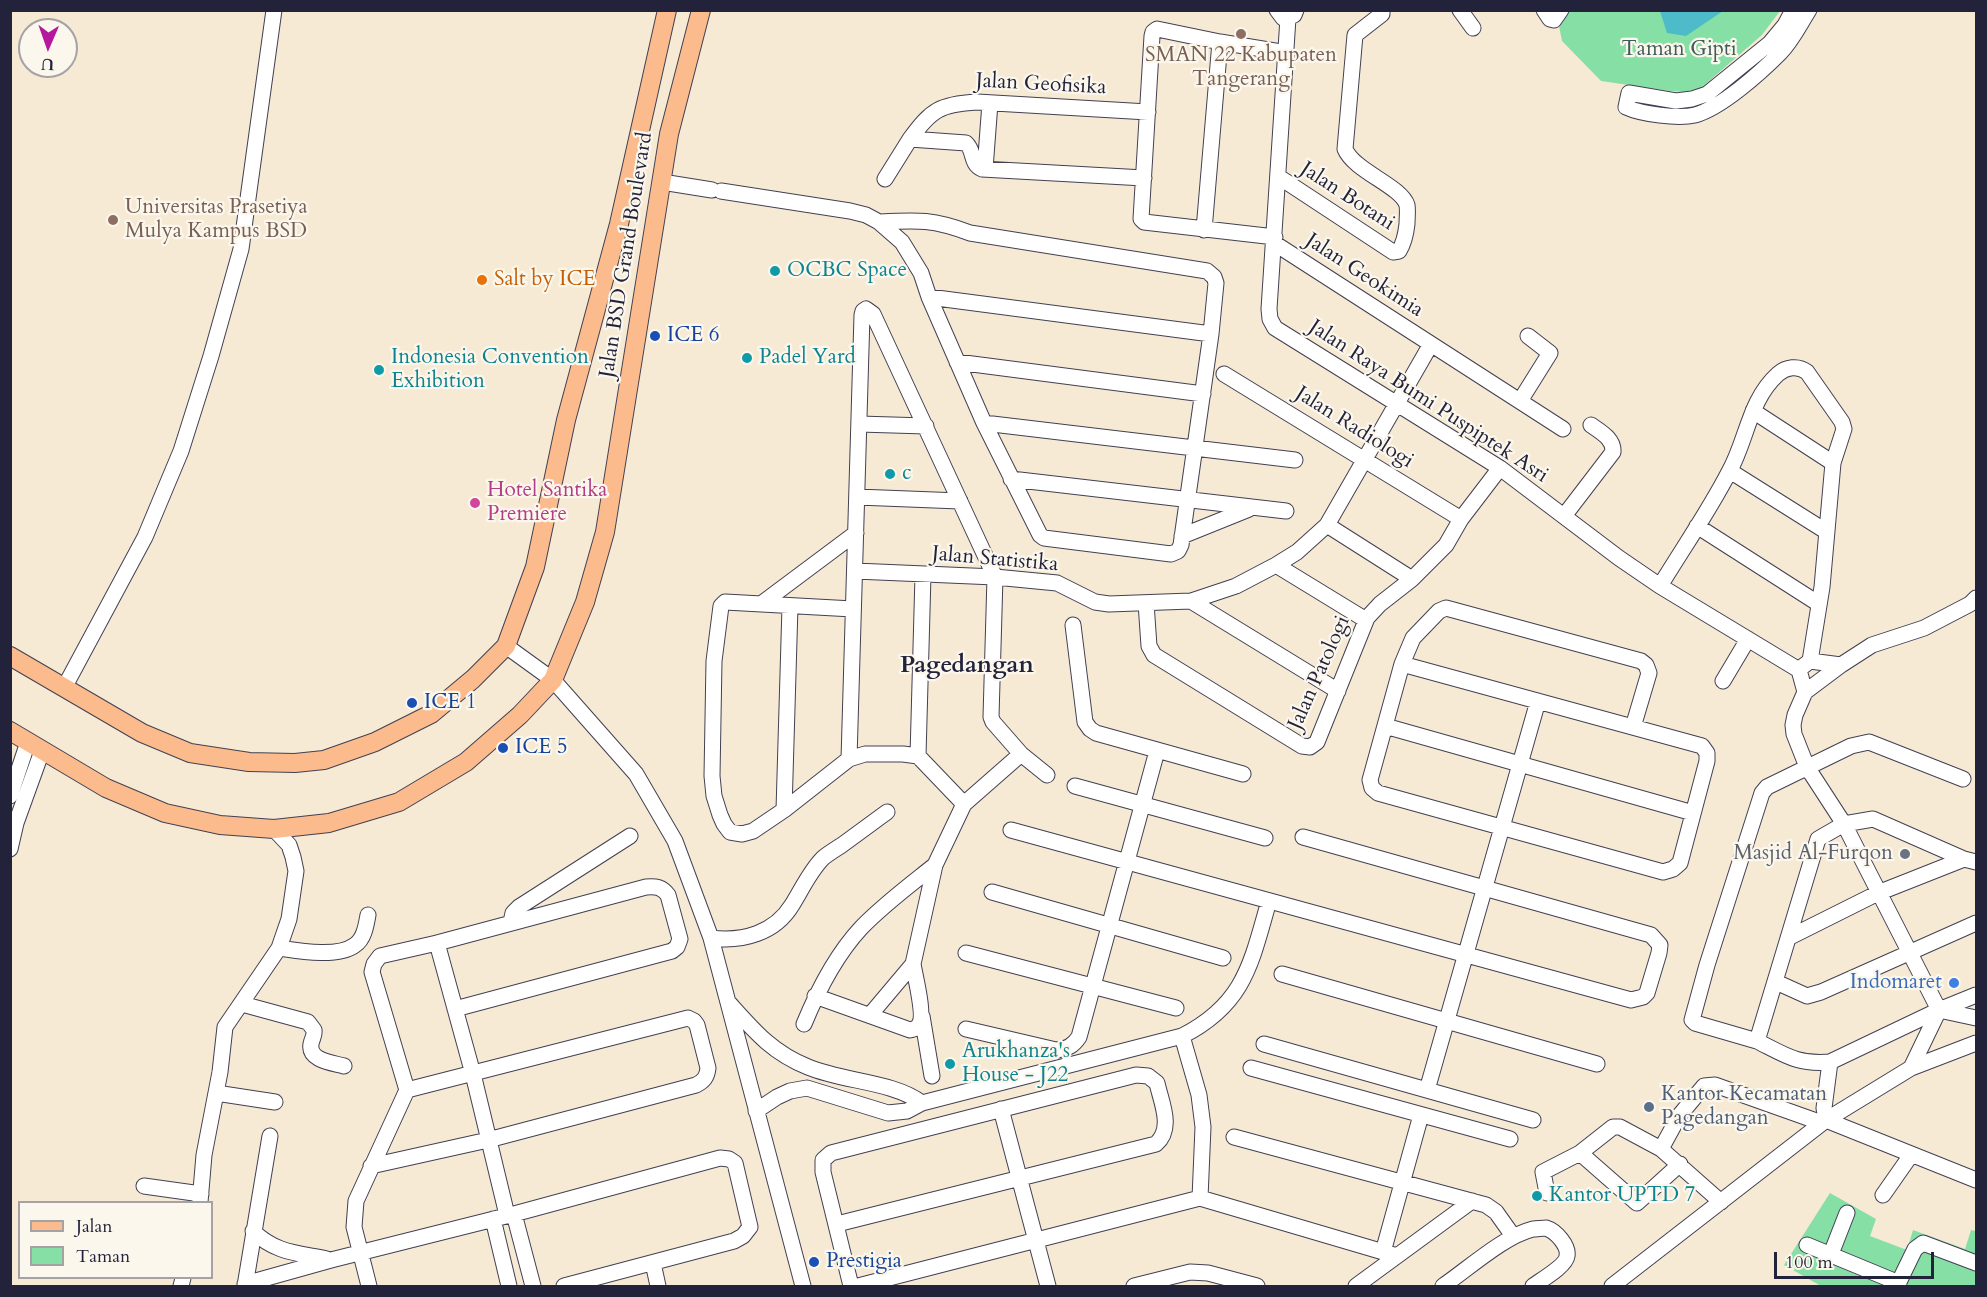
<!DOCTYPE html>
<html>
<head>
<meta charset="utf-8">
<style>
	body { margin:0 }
	#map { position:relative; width:1987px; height:1297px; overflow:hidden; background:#f6ead5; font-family:Cardo,serif }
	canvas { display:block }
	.frame { position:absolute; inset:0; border:12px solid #22223b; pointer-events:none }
	.legend { position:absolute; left:18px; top:1201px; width:195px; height:78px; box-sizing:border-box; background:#fbf7ec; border:2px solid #a4a2a5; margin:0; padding:8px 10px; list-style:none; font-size:18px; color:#22223b }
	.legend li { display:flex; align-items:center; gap:12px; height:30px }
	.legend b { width:30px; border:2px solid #a4a2a5 }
	.north { position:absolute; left:18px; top:18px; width:60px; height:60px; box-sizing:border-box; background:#fbf7ec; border:2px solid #a4a2a5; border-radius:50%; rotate:182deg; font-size:16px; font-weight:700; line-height:24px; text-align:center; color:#22223b }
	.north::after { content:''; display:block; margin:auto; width:21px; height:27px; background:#b5179e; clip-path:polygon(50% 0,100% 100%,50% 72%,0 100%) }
	.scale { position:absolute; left:1774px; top:1252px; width:160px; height:27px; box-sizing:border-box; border:3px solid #22223b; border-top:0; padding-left:8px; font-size:18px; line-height:21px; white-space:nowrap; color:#22223b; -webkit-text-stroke:4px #fbf7ec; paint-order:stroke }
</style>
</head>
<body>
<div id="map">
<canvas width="1987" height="1297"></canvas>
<div class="frame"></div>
<ul class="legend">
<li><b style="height:8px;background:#fbbb8c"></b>Jalan</li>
<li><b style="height:16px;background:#86e0a6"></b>Taman</li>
</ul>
<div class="north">U</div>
<div class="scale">100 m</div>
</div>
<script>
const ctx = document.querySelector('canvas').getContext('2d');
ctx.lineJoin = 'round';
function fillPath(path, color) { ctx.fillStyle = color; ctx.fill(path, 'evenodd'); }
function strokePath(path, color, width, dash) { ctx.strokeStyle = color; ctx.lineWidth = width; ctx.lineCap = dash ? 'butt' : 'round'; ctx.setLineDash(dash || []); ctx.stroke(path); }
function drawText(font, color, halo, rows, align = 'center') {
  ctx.font = font + ' Cardo,serif'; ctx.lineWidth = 4.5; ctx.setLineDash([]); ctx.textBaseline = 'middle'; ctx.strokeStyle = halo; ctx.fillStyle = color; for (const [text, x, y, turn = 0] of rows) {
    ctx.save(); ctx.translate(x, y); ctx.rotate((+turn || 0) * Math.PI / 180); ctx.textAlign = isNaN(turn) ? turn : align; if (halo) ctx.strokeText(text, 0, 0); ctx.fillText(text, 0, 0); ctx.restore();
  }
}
fillPath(new Path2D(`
	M1556,11H1780L1762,35L1701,88L1686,92L1670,91L1601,81L1562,41Z
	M1830,1193L1876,1219L1870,1236L1907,1250L1913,1230L1965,1249L1971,1230L1976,1231V1259L1930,1239L1921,1238L1912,1245L1900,1272L1893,1275L1840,1253L1839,1246L1852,1214L1844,1210L1829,1244L1823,1246L1807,1240L1804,1248L1885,1282L1889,1286H1821L1784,1265Z
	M1919,1250L1976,1268V1286H1907L1906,1283Z`), '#86e0a6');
fillPath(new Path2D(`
	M1660,11H1723L1686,36L1667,33Z`), '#4ebbc8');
const minor = new Path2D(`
	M1277,10L1283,18H1288L1294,15L1296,10
	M1460,10L1473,28
	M1544,10L1550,19L1554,20L1561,10
	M1793,10L1785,25L1770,43L1707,94L1692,99L1676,101L1629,93L1626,107C1641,114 1678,119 1695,115C1721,108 1760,73 1780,53C1792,41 1800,24 1809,10
	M1288,18L1269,309L1270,319L1275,328L1500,468L1619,558L1660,586L1799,670L1805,692
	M985,169L990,103
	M1279,177L1393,252L1399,251C1404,243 1406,233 1407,224C1407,218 1408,211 1407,205C1401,186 1354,171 1345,149L1355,35L1382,14V10
	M1144,178L982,169C970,164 975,151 966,143L910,139C931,110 940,104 977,102L1148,112
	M885,179L910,139
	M662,182L712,190
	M721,191L850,211L866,215L879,222L902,242L921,273L929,297L984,423L1040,535L1044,538L1171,554L1178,551L1181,545L1211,334L1216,283L1214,277L1207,271L970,233C933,219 918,220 879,222
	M1204,230L1220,42
	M1275,237L1144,222L1141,219L1152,36L1153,32L1157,29L1220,42L1287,53
	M1274,243L1563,429
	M929,297L1211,334
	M957,362L1203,394
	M1224,374L1461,519
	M1520,401L1550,353L1528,336
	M1753,411L1833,463
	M984,423L1295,460
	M859,424L926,426
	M1730,471L1827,532
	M1011,479L1286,511
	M857,497L960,501
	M1564,516L1613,452C1614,439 1601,432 1591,425
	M1327,525L1412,579
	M1697,526L1819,604
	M1182,536L1249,509
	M1276,565L1366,620
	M855,571L995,577L1057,583L1095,602L1109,604L1191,601L1236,586L1276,565L1297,552L1327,525L1431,344
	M1660,586C1683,548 1709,511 1729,472C1747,440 1749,400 1778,374C1786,367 1798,365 1807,372L1842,422L1844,429L1833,463L1822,587L1810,661
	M1191,601L1338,691
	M1146,603L1149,646L1154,655L1302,746L1310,747L1317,742L1367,618L1380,604L1412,579L1446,545L1461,519L1500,468
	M761,604L856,533
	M853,609L725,602L721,606L714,661L712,776L714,796L720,815L724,824L730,832L742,834L753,831L784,810L849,759L865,754H903L918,756L964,804
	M1073,625L1085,722L1090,729L1096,733L1243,774
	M506,646L553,680L636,774L675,841L711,938L803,1286
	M1402,664L1702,746L1707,753V761L1680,863L1673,869L1663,872L1378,793L1372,788L1370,780L1402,664L1413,638L1439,611L1446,608L1641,661L1646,665L1649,673L1633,727
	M1802,667L1810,661L1841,665
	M1723,681L1748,639
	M64,688L145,537L181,451L211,356L241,249L274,10
	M1385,726L1693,813
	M918,756L923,575
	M849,759L862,315L863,311L866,309L873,314L995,577L991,717L993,722L1021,754L1047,775
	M1075,786L1265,838
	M10,796L28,742
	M784,810L790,606
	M1011,830L1631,1000L1643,997L1647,993L1659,953L1660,945L1651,935L1303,837
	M10,849L16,823L42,751
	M1976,862L1964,859L1873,819L1844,824L1818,839L1757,1041C1785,1055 1798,1065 1830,1062L1939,1010L1976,995
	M992,892L1223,958
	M511,922L513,913L519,907L630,836
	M711,938C743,942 775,933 792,905C802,889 810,871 823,858C829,853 836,849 842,845C857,834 872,823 887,812
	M1788,938L1878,893L1964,859
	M437,943L473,1074L507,1215
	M279,948C299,951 338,958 355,945C364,939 366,926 368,915
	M966,953L1176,1008
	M913,964L935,865L964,804L1021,754
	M1282,974L1597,1064
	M1776,982L1807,996L1821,992L1976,923
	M815,996L910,1030C913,1029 916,1029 918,1026C926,1018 915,976 913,964L870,1015
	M242,1004L308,1022L314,1030C315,1036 312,1038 311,1044C308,1061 334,1063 344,1066
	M730,1004C755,1032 773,1053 808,1067C844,1082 892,1081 922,1103
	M1939,1010L1844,824L1807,767L1794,734L1793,725L1795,715L1805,692L1841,665L1872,645L1924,628L1970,604L1976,598
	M1939,1010L1976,1018
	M922,1016L932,1076
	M804,1024C818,990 835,956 861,928C883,905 910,885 935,865
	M966,1029L1056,1050C1067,1049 1073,1046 1079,1037L1157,751
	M1182,1036L1199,1095L1203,1127L1200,1198
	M1757,1041L1695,1023L1692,1020L1707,965L1762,793L1767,787L1851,746L1869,742L1963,779
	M1264,1044L1533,1120
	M1830,1062L1824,1108L1826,1120L1976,1180
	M1251,1068L1510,1139
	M1911,1068L1939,1010
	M1427,1090L1538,701
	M216,1093L275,1102
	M1001,1109L1048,1286
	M756,1111L777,1097L790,1091L807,1088L888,1113L907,1111L922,1103L1182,1036C1245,1004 1251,963 1269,901
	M1234,1137L1486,1205L1496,1212L1513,1236
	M1580,1153L1613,1127H1620L1661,1149
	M371,1166L488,1140L696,1085C704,1081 707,1077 708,1068L697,1025L694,1021L688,1018L407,1090L372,972L374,964L380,956L437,943L646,887C656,886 662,887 668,895L680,939L677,947L672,951L455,1009
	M144,1186L201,1194
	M1547,1193L1543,1172L1580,1153L1637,1203L1680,1164
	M1883,1195L1911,1155
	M200,1202L204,1155L220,1072L225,1027L279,948L289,919L296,871L293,857L289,845L274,829
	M1721,1202L1661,1149L1679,1116L1704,1086L1715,1085L1822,1123
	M514,1214L533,1286
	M493,1219L509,1286
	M837,1224L1156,1144C1174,1128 1161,1102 1157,1083L1148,1076L1136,1075L831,1153L823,1160V1172L851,1286
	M253,1231C275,1253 298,1253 327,1259
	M1807,1245L1899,1283
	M1383,1252L1421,1115
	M1831,1254L1847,1213
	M653,1263L658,1286
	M245,1284L331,1260L514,1214L720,1158L729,1159L735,1163L750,1227L743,1236L734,1241L564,1286
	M181,1286L183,1278
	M245,1286L270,1136
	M369,1286L354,1227L356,1201L407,1090
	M858,1286L1200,1198L1397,1256
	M1134,1286L1190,1272L1208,1273L1257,1286
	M1356,1286L1472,1201
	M1443,1286C1468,1269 1504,1236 1533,1229C1536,1229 1543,1228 1546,1228C1556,1231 1569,1246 1567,1256C1566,1266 1541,1280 1533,1286
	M1612,1286L1826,1120L1911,1068L1976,1043
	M1897,1286L1915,1249L1923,1243L1976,1263`);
const major = new Path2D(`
	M10,656L142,733L190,753L249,762L295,763L324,760L375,742L431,714L473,679L506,646L535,567L566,420L619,224L667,10
	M10,731L106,788L165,813L220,825L274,829L329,823L399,802L466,762L520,715L553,680L585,602L605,532L669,134L701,10`);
strokePath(minor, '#424052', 17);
strokePath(major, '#424052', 20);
strokePath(minor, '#fff', 15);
strokePath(major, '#fbbb8c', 18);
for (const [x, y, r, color] of [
	[1241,34,6,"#8d6e63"],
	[113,220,6,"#8d6e63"],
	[775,271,6,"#0f9aa8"],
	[482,280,6,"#e8710a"],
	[655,336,6,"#1a4fb4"],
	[747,358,6,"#0f9aa8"],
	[379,370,6,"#0f9aa8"],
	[890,474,6,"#0f9aa8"],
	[475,503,6,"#d1479c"],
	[412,703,6,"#1a4fb4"],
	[503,748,6,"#1a4fb4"],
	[1905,854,6,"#6b7280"],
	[1954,983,6,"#3f7fe0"],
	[950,1064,6,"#0f9aa8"],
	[1649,1107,6,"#5c6f8a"],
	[1537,1196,6,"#0f9aa8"],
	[814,1262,6,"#1a4fb4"]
]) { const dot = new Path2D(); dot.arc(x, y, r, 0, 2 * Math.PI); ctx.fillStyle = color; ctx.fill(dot); strokePath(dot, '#fbf7ec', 2); }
drawText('21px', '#405b5b', '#fbf7ec', [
	["Taman Gipti",1679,50]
]);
drawText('21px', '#785e54', '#fbf7ec', [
	["SMAN 22 Kabupaten",1241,56],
	["Tangerang",1241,80],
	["Universitas Prasetiya",125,208,"left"],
	["Mulya Kampus BSD",125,232,"left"]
]);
drawText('21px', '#22223b', '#fbf7ec', [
	["Jalan Geofisika",1041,85,3],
	["Jalan Botani",1347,197,33],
	["Jalan BSD Grand Boulevard",627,255,-81],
	["Jalan Geokimia",1364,276,33],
	["Jalan Raya Bumi Puspiptek Asri",1428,402,33],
	["Jalan Radiologi",1354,428,32],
	["Jalan Statistika",995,560,5],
	["Jalan Patologi",1320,673,-66]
]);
drawText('21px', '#0d838f', '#fbf7ec', [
	["OCBC Space",787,271],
	["Indonesia Convention",391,358],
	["Exhibition",391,382],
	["Padel Yard",759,358],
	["c",902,474],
	["Arukhanza's",962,1052],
	["House - J22",962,1076],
	["Kantor UPTD 7",1549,1196]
], 'left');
drawText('21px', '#c56008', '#fbf7ec', [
	["Salt by ICE",494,280]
], 'left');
drawText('21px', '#164399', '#fbf7ec', [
	["ICE 6",667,336],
	["ICE 1",424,703],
	["ICE 5",515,748],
	["Prestigia",826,1262]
], 'left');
drawText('21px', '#b23c85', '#fbf7ec', [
	["Hotel Santika",487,491],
	["Premiere",487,515]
], 'left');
drawText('21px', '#5b616d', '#fbf7ec', [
	["Masjid Al-Furqon",1893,854]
], 'right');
drawText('21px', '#366cbe', '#fbf7ec', [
	["Indomaret",1942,983]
], 'right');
drawText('21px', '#4e5e75', '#fbf7ec', [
	["Kantor Kecamatan",1661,1095],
	["Pagedangan",1661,1119]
], 'left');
drawText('bold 24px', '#22223b', '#fbf7ec', [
	["Pagedangan",967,666]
]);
</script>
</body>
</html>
